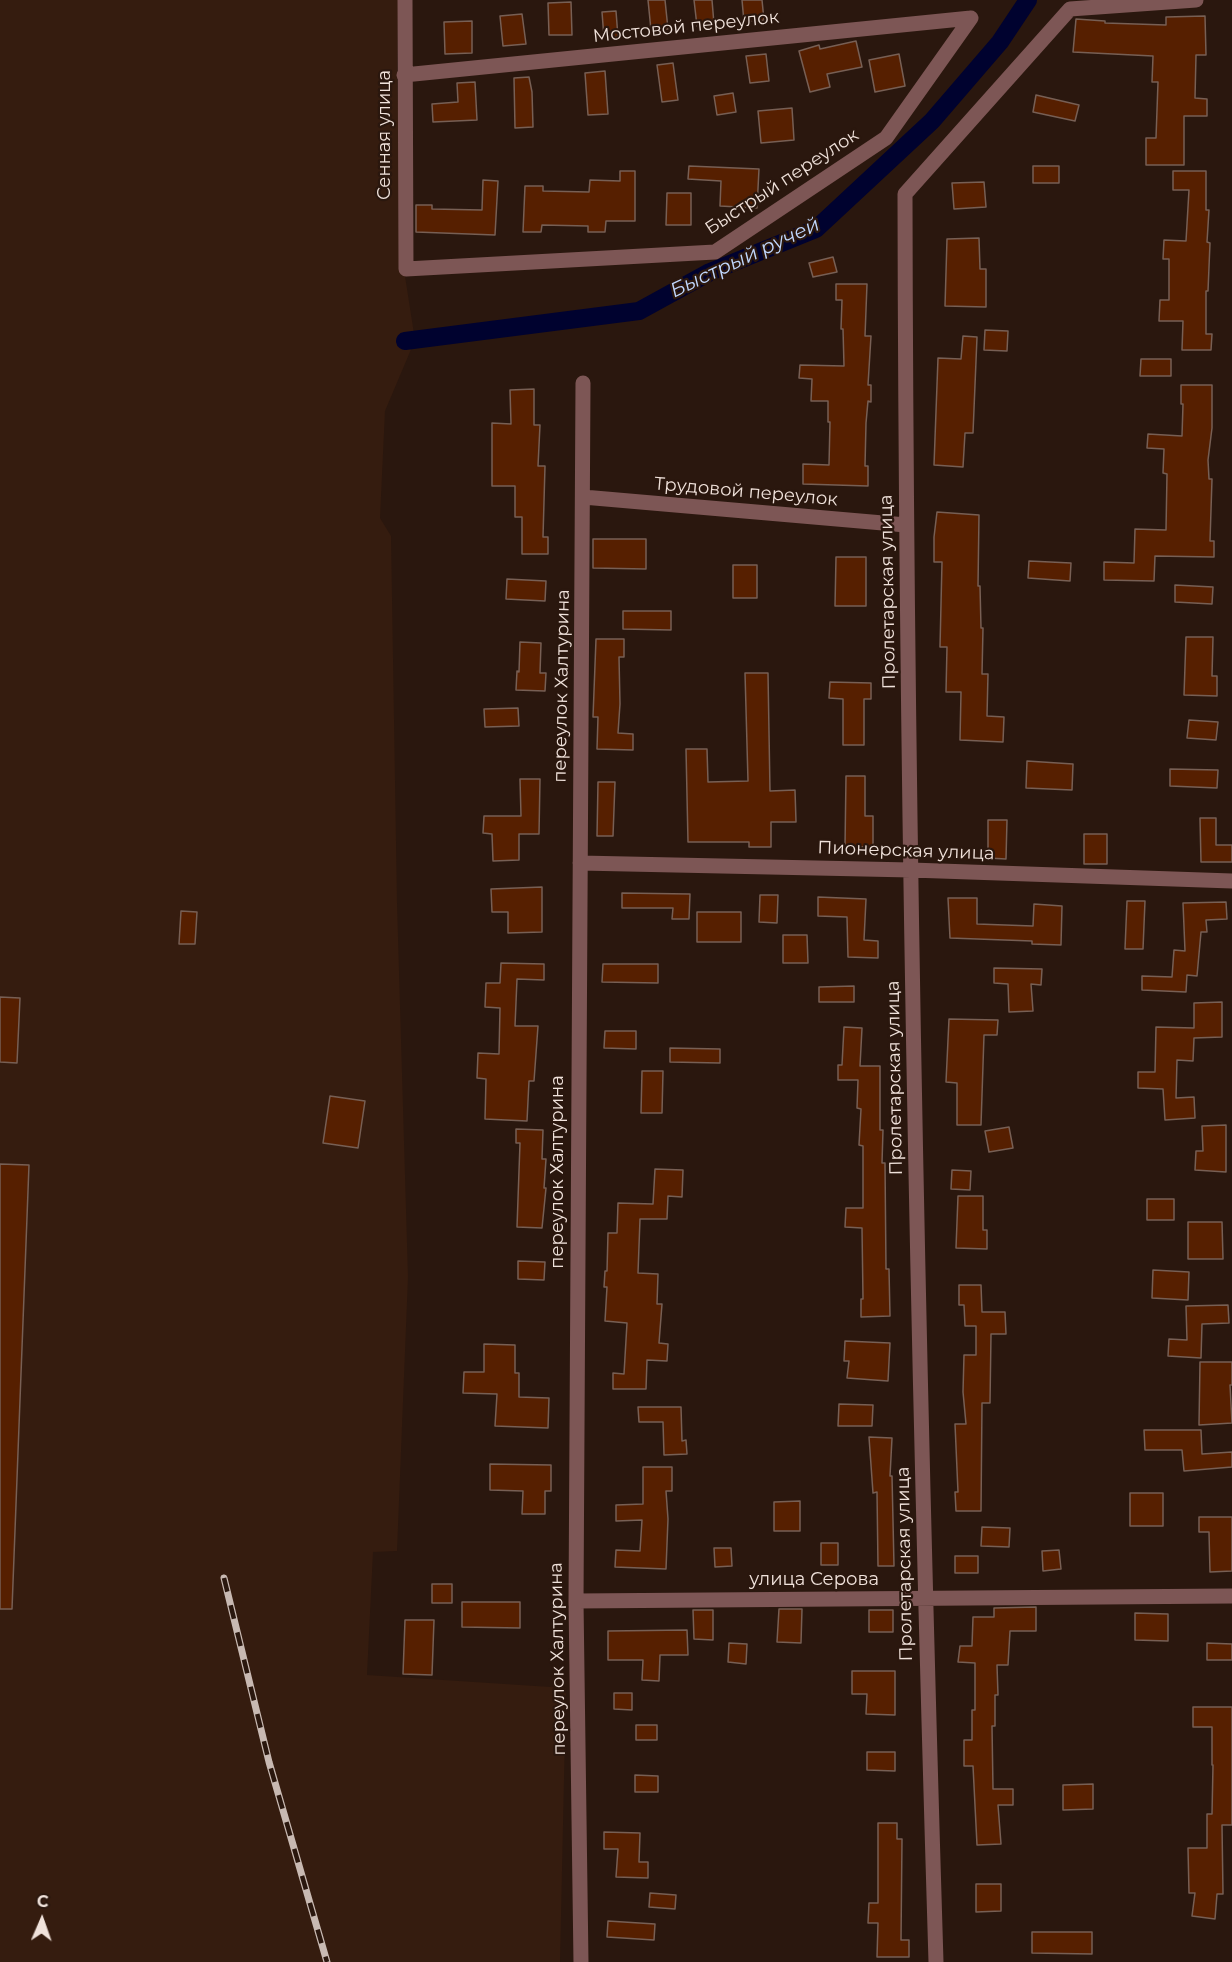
<!DOCTYPE html>
<html>
<head>
<meta charset="utf-8">
<style>
	body { margin:0 }
	#map { position:relative; width:1232px; height:1962px; overflow:hidden; background:#2a170e; font-family:Montserrat,sans-serif }
	canvas { display:block }
	.north { position:absolute; left:12px; top:1890px; width:60px; height:60px; -webkit-text-stroke:4px #2a170e; paint-order:stroke; rotate:2deg; font-size:16px; font-weight:700; line-height:24px; text-align:center; color:#f0e2db }
	.north::after { content:''; display:block; margin:auto; width:21px; height:27px; background:#f0e2db; clip-path:polygon(50% 0,100% 100%,50% 72%,0 100%) }
</style>
</head>
<body>
<div id="map">
<canvas width="1232" height="1962"></canvas>
<div class="north">С</div>
</div>
<script>
const ctx = document.querySelector('canvas').getContext('2d');
ctx.lineJoin = 'round';
function fillPath(path, color) { ctx.fillStyle = color; ctx.fill(path, 'evenodd'); }
function strokePath(path, color, width, dash) { ctx.strokeStyle = color; ctx.lineWidth = width; ctx.lineCap = dash ? 'butt' : 'round'; ctx.setLineDash(dash || []); ctx.stroke(path); }
function drawText(font, color, halo, rows, align = 'center') {
  ctx.font = font + ' Montserrat,sans-serif'; ctx.lineWidth = 4.5; ctx.setLineDash([]); ctx.textBaseline = 'middle'; ctx.strokeStyle = halo; ctx.fillStyle = color; for (const [text, x, y, turn = 0] of rows) {
    ctx.save(); ctx.translate(x, y); ctx.rotate((+turn || 0) * Math.PI / 180); ctx.textAlign = isNaN(turn) ? turn : align; if (halo) ctx.strokeText(text, 0, 0); ctx.fillText(text, 0, 0); ctx.restore();
  }
}
fillPath(new Path2D(`
	M0,0H398L397,75L402,257L415,340L385,411L380,518L391,536L397,903L408,1277L397,1551L373,1552L367,1675L566,1688L560,1962H0Z`), '#351c0f');
strokePath(new Path2D(`
	M405,341L639,311L710,272L816,229L932,121L1000,42L1028,0`), '#00022f', 18);
const building = new Path2D(`
	M648,0H665L668,29L651,30Z
	M694,0H712L714,24L697,26Z
	M742,0H762L764,20L744,22Z
	M571,2L572,35H549L548,3Z
	M616,11L618,37L604,38L602,12Z
	M522,14L526,44L503,46L500,16Z
	M1205,16L1206,55H1196L1195,98L1207,99V116H1184V165H1146V138H1156L1158,82H1152L1153,56L1073,52L1076,19L1105,21V23L1166,25V17Z
	M472,21V53L445,54L444,22Z
	M856,41L862,67L827,74L830,87L810,92L799,51L819,45L820,49Z
	M766,54L769,81L750,83L746,56Z
	M899,54L905,86L875,92L869,60Z
	M673,63L678,100L662,102L657,65Z
	M605,71L608,114L588,115L585,73Z
	M529,77L532,92L533,127L515,128L514,78Z
	M475,82L477,120L433,122L432,104L458,102L457,83Z
	M733,93L736,112L717,115L714,96Z
	M1036,95L1079,105L1075,121L1033,112Z
	M792,108L794,140L761,143L758,111Z
	M689,166L759,169L757,208L720,206L721,181L688,179Z
	M1033,166H1059V183H1033Z
	M620,171H635V221H606L605,232H588V226L542,225L541,232H523L525,186H543V191L589,192L590,180L620,181Z
	M1173,171H1206V210H1209L1207,242L1210,243L1208,291H1206V334H1212L1211,350H1182L1183,321H1159L1160,300H1169V259H1163L1164,240L1186,241L1189,190H1173Z
	M483,180L498,181L495,235L416,232V205H432V209L482,210Z
	M984,182L986,207L954,209L952,183Z
	M667,193H691V225H666Z
	M979,238L980,269H986V307L945,306L947,239Z
	M833,257L837,272L813,277L809,263Z
	M836,284H867L865,336H871L868,385H871V402L868,401L866,423L865,466H868V486L803,484V464L829,465L830,422H828V401H811L812,379L799,378L800,365L844,366L843,329H841L842,300H836Z
	M985,330L1008,331L1007,351L984,350Z
	M963,336L977,337L973,433H965L963,467L934,465L938,358L961,359Z
	M1141,359H1171V376H1140Z
	M1181,385H1212V428L1208,460L1209,479H1212L1210,541H1214V557L1155,556L1154,581L1104,580V562L1134,563L1135,529L1166,530L1167,474L1163,473L1164,449L1147,448L1148,434L1182,436L1183,404H1181Z
	M534,389V425H540L538,466H545L543,537H548V554H522V517H515V486H492V423L511,424L510,390Z
	M937,512L979,515L978,586H980L981,628H983L982,674H988L987,716L1004,717L1003,742L960,740L961,692H946L947,647H940L942,562H934V537Z
	M593,539H646V569L593,568Z
	M836,557H866V606H835Z
	M1029,561L1071,563L1070,581L1028,578Z
	M733,565H757V598H733Z
	M507,579L546,581L545,601L506,599Z
	M1175,585L1213,587L1212,604L1175,602Z
	M623,611H671V630L623,629Z
	M1186,637H1213L1212,676H1217V696L1184,695Z
	M596,639H624V657H619L620,704L618,733L633,734V750L597,749L598,717H593Z
	M520,642L541,643L540,673H546L545,691L516,690L517,671L519,672Z
	M745,673H768L770,791L795,790L796,822H771V847H749V842H688L686,749H707L708,782L748,781Z
	M830,682L871,683V699H864V745H843V699L829,698Z
	M518,708L519,726L485,727L484,709Z
	M1189,720L1218,722L1216,740L1187,738Z
	M1027,761L1073,764L1072,790L1026,788Z
	M1170,769L1218,770L1217,788L1170,786Z
	M846,776H865V816H873V847H845Z
	M520,779H540L539,834H519V860L493,861L492,834L483,833L484,816H521Z
	M598,782H615L613,836H597Z
	M1200,818H1216V845H1232V862H1201Z
	M988,820H1007L1006,859L988,858Z
	M1084,834H1107V864H1084Z
	M542,887V932L508,933V912H492L491,889Z
	M622,893L690,894L689,919H672L673,908H622Z
	M760,895H778L777,923L759,922Z
	M818,897L866,899L864,940L878,941V958L848,957L847,917L818,916Z
	M948,898H977V924L1033,926L1034,904L1062,906L1061,945L1032,944V941L950,938Z
	M1127,901H1145L1143,949H1125Z
	M1226,902L1227,919L1206,920L1207,932H1201L1197,976L1187,975L1186,992L1142,990V976L1172,977L1174,950L1185,951L1183,903Z
	M181,911L197,912L195,944H179Z
	M697,912H741V942H697Z
	M783,935H807L808,963H783Z
	M501,963L544,964V980L517,979L515,1026H538L534,1081H529L527,1121L485,1119L486,1079L477,1078L478,1053L499,1054L500,1008L485,1007L486,983H500Z
	M603,964H658V983L602,982Z
	M994,968L1042,969L1041,985L1031,984L1033,1011L1009,1012L1008,984L994,983Z
	M854,986V1002H819V987Z
	M0,997L20,998L17,1063L0,1062Z
	M1222,1002V1037L1194,1038L1193,1061L1177,1060L1176,1098L1194,1097L1195,1118L1165,1120L1163,1089L1138,1088V1072H1155L1156,1027L1194,1028V1003Z
	M949,1019L998,1020L997,1035H984L981,1125H957V1083L946,1082Z
	M844,1027L862,1028L860,1066H880V1130H883L882,1163H885L886,1269H889L890,1316L861,1317V1299H863L862,1228L845,1227L846,1208H863V1146L859,1145L861,1109L857,1108L858,1080H838V1065H842Z
	M605,1031H636V1049L604,1048Z
	M670,1048L720,1049V1063L670,1062Z
	M642,1071H663L662,1113H641Z
	M330,1096L365,1101L358,1148L323,1143Z
	M1226,1125V1172L1195,1170L1196,1151H1203L1202,1126Z
	M1009,1127L1013,1148L989,1152L985,1131Z
	M516,1129L543,1130L542,1159H546L544,1188H546L542,1228L517,1227L520,1143H516Z
	M0,1164L29,1165L12,1609H0Z
	M655,1169L683,1170L682,1197L668,1196L667,1219H640L638,1273L658,1274L657,1304H662L659,1343L668,1344L667,1361L647,1360L646,1389H613V1373L624,1374L627,1323L605,1321L607,1287H604L605,1271H607L608,1233H617L618,1203L653,1204Z
	M952,1170L971,1171L970,1190L951,1189Z
	M958,1196H983V1230H987V1249L956,1248Z
	M1147,1199H1174V1220H1147Z
	M1188,1222H1222L1223,1259H1188Z
	M518,1261L545,1262L544,1280L518,1279Z
	M1153,1270L1189,1272L1188,1300L1152,1298Z
	M959,1285H981L982,1312H1005L1006,1334H991L990,1403H982L981,1511H956L955,1492H958L955,1424H966L963,1392L964,1355H976V1326H965L964,1305H959Z
	M1228,1305L1229,1323L1202,1324L1201,1358L1168,1356L1169,1339L1187,1340L1186,1306Z
	M845,1341L890,1343L888,1381L847,1378L849,1361H844Z
	M484,1344L515,1345V1373H519V1397L549,1398L548,1428L495,1426L497,1394L463,1393L464,1372H484Z
	M1200,1362H1232V1385H1230L1232,1423L1199,1425Z
	M839,1404L873,1405L872,1426H838Z
	M638,1407H681L682,1441L686,1440L687,1454L664,1455L663,1422H639Z
	M1144,1430H1201L1202,1454L1232,1452V1467L1184,1471L1182,1450H1145Z
	M869,1437L892,1438L890,1476H892L894,1566H878L877,1492L873,1493Z
	M490,1464L551,1465V1491H545V1514H522L523,1491L490,1490Z
	M643,1467H672V1491H666L668,1519L666,1569L615,1567L616,1550L640,1551L642,1520L616,1521V1505L643,1504Z
	M1130,1493H1163V1526H1130Z
	M800,1501V1531H774V1502Z
	M1199,1517H1232V1571L1210,1572L1209,1532H1199Z
	M982,1527L1010,1528L1009,1547L981,1546Z
	M821,1543H838V1565H821Z
	M714,1548H731L732,1566L715,1567Z
	M1059,1550L1061,1569L1043,1571L1042,1551Z
	M955,1556H978V1573H955Z
	M432,1584H452V1603H432Z
	M462,1602H520V1628L462,1627Z
	M1036,1607V1631H1010L1008,1665H997L998,1695H995V1726H992L993,1789H1013V1805H998L1001,1844L977,1845L973,1766H964V1740H972V1710H975V1663L958,1662L960,1646H972L973,1617H994V1608Z
	M779,1609H802L801,1643L777,1642Z
	M693,1610H713V1640L694,1639Z
	M869,1610H893V1632H869Z
	M1135,1613L1168,1614V1641L1135,1640Z
	M405,1620H434L432,1675L403,1674Z
	M687,1630L688,1655H660L659,1681L642,1680L643,1660H608V1631Z
	M729,1643L747,1644L746,1664L728,1662Z
	M1207,1643L1232,1644V1660H1207Z
	M852,1671H895V1715L866,1714L867,1694H852Z
	M614,1693H632V1710L614,1709Z
	M1193,1707H1232V1825H1222L1223,1894H1217L1215,1919L1192,1916L1195,1893H1189L1188,1848H1207V1814H1212L1213,1765H1212V1727H1193Z
	M636,1725H657V1740H636Z
	M867,1752H895V1771L867,1770Z
	M635,1775L658,1776V1792H635Z
	M1093,1784V1809L1063,1810V1785Z
	M878,1823H897V1839H902L901,1940H909V1957H877L878,1923H868L869,1903H878Z
	M604,1832L640,1833L639,1862H648V1878L616,1877L618,1849H604Z
	M976,1884H1001V1911L976,1912Z
	M650,1893L676,1895L675,1909L649,1907Z
	M608,1921L655,1924L654,1940L607,1937Z
	M1032,1932H1092V1954L1032,1953Z`);
fillPath(building, '#561f00');
strokePath(building, '#775f54', 1.5);
strokePath(new Path2D(`
	M405,0L406,269L715,252L886,138L971,18
	M404,75L971,18
	M583,497L906,525
	M580,863L911,870L1232,881
	M576,1601L1232,1596
	M581,1962L576,1601L583,383
	M936,1962C918,1373 906,783 905,194L1070,9L1196,0`), '#7d5655', 15);
const rail = new Path2D(`
	M224,1578L269,1762L327,1962`);
strokePath(rail, '#c8b9b2', 7);
strokePath(rail, '#2a170e', 4.5, [14]);
drawText('18px', '#f0e2db', '#2a170e', [
	["Мостовой переулок",686,27,-6],
	["Сенная улица",385,135,-90],
	["Быстрый переулок",782,182,-33],
	["Трудовой переулок",746,492,5],
	["Пролетарская улица",888,592,-91],
	["переулок Халтурина",562,686,-89],
	["Пионерская улица",906,851,2],
	["Пролетарская улица",895,1078,-91],
	["переулок Халтурина",558,1172,-90],
	["Пролетарская улица",905,1564,-91],
	["улица Серова",814,1580],
	["переулок Халтурина",558,1659,-91]
]);
drawText('italic 20px', '#c0d7fd', '#2a170e', [
	["Быстрый ручей",745,258,-25]
]);
</script>
</body>
</html>
